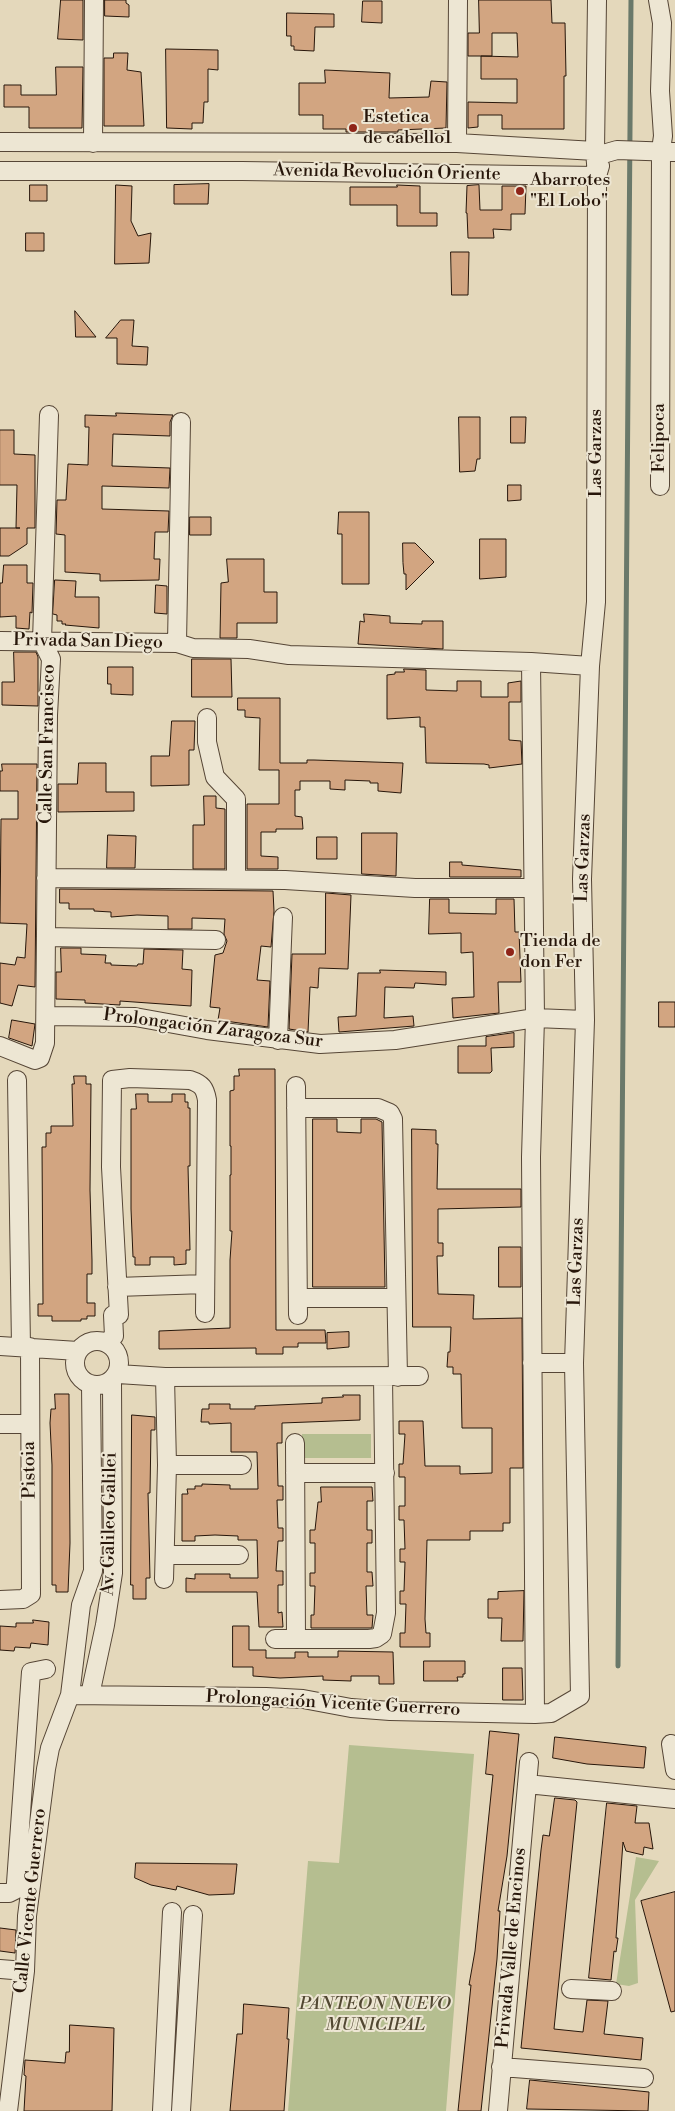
<!DOCTYPE html>
<html>
<head>
<meta charset="utf-8">
<style>
	body { margin:0 }
	canvas { display:block; background:#e4d8bb }
</style>
</head>
<body>
<canvas width="675" height="2111"></canvas>
<script>
const ctx = document.querySelector('canvas').getContext('2d');
ctx.lineJoin = 'round';
function fillPath(path, color) { ctx.fillStyle = color; ctx.fill(path, 'evenodd'); }
function strokePath(path, color, width, dash) { ctx.strokeStyle = color; ctx.lineWidth = width; ctx.lineCap = dash ? 'butt' : 'round'; ctx.setLineDash(dash || []); ctx.stroke(path); }
function drawText(font, color, halo, rows, align = 'center') {
  ctx.font = font + ' "Libre Bodoni",serif'; ctx.lineWidth = 4; ctx.setLineDash([]); ctx.textBaseline = 'middle'; ctx.strokeStyle = halo; ctx.fillStyle = color; for (const [text, x, y, turn = 0] of rows) {
    ctx.save(); ctx.translate(x, y); ctx.rotate((+turn || 0) * Math.PI / 180); ctx.textAlign = isNaN(turn) ? turn : align; if (halo) ctx.strokeText(text, 0, 0); ctx.fillText(text, 0, 0); ctx.restore();
  }
}
fillPath(new Path2D(`
	M302,1434H371V1458H302Z
	M349,1745L474,1754L446,2111H288L308,1861L339,1863Z
	M636,1857L659,1861L635,1900L638,1983L629,1986L616,1984Z`), '#b5be90');
strokePath(new Path2D(`
	M618,1666L631,0`), '#6a796a', 5);
const building = new Path2D(`
	M61,0H83V40L58,39Z
	M105,0H126V3L129,5V17L105,16Z
	M479,0H551L552,23H565L566,76H564V129H502V115H478V127L468,128V102L517,103V79H481V56L518,57L517,33H492V56H468V33H479Z
	M363,1H382V23L362,22Z
	M287,13L334,14V27H315L314,51L294,50V46H291V36H287Z
	M166,49L218,50V70L208,69V102H204L203,123H192V129L167,128Z
	M114,53H128L127,70L141,72L144,126H104V58H113Z
	M56,67H83L82,128H29V107H4V85H21V95H56Z
	M325,70L390,73L389,98L429,97L431,81L447,82L446,128L398,130V132H346V129H323V115H299V83H325Z
	M209,184L208,204H174V185Z
	M30,185H47V201H30Z
	M116,185L132,186L131,221L138,236L151,233L149,263L115,264Z
	M397,185L420,186V213H437V226H397V205H350V187H397Z
	M479,185L480,210H502V186H526L525,214H511V230L493,229L494,238H468L467,213H466L467,186Z
	M26,233H44V251H26Z
	M451,252H469L468,295H452Z
	M75,311L96,337H76Z
	M121,320H134L132,346L148,347L147,365L117,364V338H106Z
	M116,413L173,415L170,422V436L113,434L112,466L170,468L169,488L102,486V509L169,511L168,532H155L154,559H160L159,580L100,581V574L65,572V535L56,534L57,500H66L68,464L88,465L89,427H85V415L116,416Z
	M459,417H480V459H477L475,471L460,472Z
	M511,417H526L525,443H511Z
	M0,430H14V454L35,455V528H27V544L9,556H0V528H20H16L17,485H0Z
	M508,485H521V500L508,501Z
	M339,512H369V584H342V534H338Z
	M190,517H211V535H190Z
	M480,539H506V577L480,579Z
	M403,543H415L434,562L406,590V574H404L403,563Z
	M227,559H264V592H277V623H237V638H220L221,583L228,582Z
	M4,565H27V583H33L32,613L30,612L29,629L16,628V616L0,617V583H2Z
	M55,580L76,581L75,597H99V628L65,625L66,624H62V621H57V615L53,614Z
	M156,585L167,586V614L155,613Z
	M364,614L390,616V623L422,624V621H443V649L358,644L360,621L364,622Z
	M14,652H36L38,657V706L2,705V682H14Z
	M192,659H231L232,697H192Z
	M108,667H133V695L111,694V684H108Z
	M404,669L426,670V690L457,691V681H481V697H508V683L521,681V702H509V740L521,741L522,764L489,768V765L484,764L426,763L425,727H420V717L387,719V675L395,674V672H404Z
	M238,698H280V763H307V760H314L403,763L401,793L378,791V783H370V781L345,780V790L330,789V781H300V790H295V816L302,817L303,829H276V832H261V856L278,857V869H247V804H279V770H259L260,718L245,717V710H238Z
	M172,721H195L194,750H189V785L151,786V756H169Z
	M79,763H106V792H134V811L58,812V784H77Z
	M2,764H37L35,987L18,985L12,1006L0,1003V963L15,965L17,957L25,958L27,924L0,923L1,819H18V791H0V771H2Z
	M204,796H216V808L225,809V869H193V825H204Z
	M362,833H397L396,876L362,874Z
	M108,835L136,836L135,868H107Z
	M317,837H337V859H317Z
	M450,862H462V865L521,870V877H450Z
	M60,889L273,891L274,911L271,947L261,946L257,980L270,981L268,1027L218,1020L220,1008L210,1007L215,955L223,953L227,941L224,934L225,919L192,918V929H168V916L137,915L111,917V912L94,911V909H69V903H60Z
	M326,893L351,895L348,969L319,968L318,988L310,987L308,1032L289,1029L292,954H325Z
	M430,899H449V913L496,914V899H514L515,932H519L521,982H498L499,1013L453,1018L452,998L474,997L473,952L461,953V933L429,934Z
	M61,948H81V954L106,955L105,963H111V965L137,966L138,964H143L144,949L183,950L182,969L192,970L191,1006L120,1001V1005L85,1003V1000L56,999V972H61Z
	M380,970L446,972V985L415,983L414,988L385,987L384,1018L413,1016L414,1026L339,1032L338,1017L356,1016L358,973H380Z
	M659,1002H675V1027H659Z
	M12,1020L35,1024L32,1046L9,1038Z
	M514,1033V1047L491,1048L492,1071L490,1073H458V1046H486V1037Z
	M239,1069H275L276,1330H325L326,1343H298V1347H283V1354H256V1348L159,1349V1331L230,1328V1260L232,1231H230V1175H231V1146H230V1091L234,1090V1076H239Z
	M74,1076H86V1084H91L90,1190L92,1260V1274H87V1303H95V1316H87V1319H81V1321H52V1316H38V1304H43L42,1147H46V1133H51V1126H73L72,1084H74Z
	M136,1094H148V1102H172V1094H185V1102H188V1108H190V1166H188L190,1250H186V1264L174,1265V1257H150V1265H135V1257H133L131,1209V1109H136Z
	M313,1119H337V1132L361,1133V1119H376L382,1122L385,1287H313Z
	M412,1129L436,1130V1144H438L437,1189H521V1207L438,1209V1243H443V1256H437L438,1294L474,1295L473,1319L522,1318L523,1468H510V1523H503V1531H470V1540H427L425,1619L426,1633H430V1647H400V1633H405L406,1604H400V1591H404L405,1562H400V1549H405L404,1520H399V1506H405V1477H399V1464H403L405,1434H399V1421H423L425,1466H460V1474L492,1473V1428H462L461,1374H453V1367H447L448,1352H450L451,1327H413Z
	M499,1247H521V1287H499Z
	M349,1332V1347L327,1349V1333Z
	M55,1394H69V1401L70,1543L68,1592H56V1585H52V1465L50,1423L51,1409H55Z
	M343,1395H360V1420L282,1423V1443H277L278,1486H283V1500H277L278,1528H283V1541H278L276,1571H283V1585H278V1613L282,1612L283,1627H259L257,1592H186V1578L195,1579V1574H230V1578H258L257,1540H238V1536L215,1535L195,1536V1541H182V1494H188L187,1489H195V1486H202V1484L230,1485V1489H258L257,1452H231V1423L209,1424V1422H201L202,1409H209V1404H230V1409H255V1406L322,1403V1398L343,1397Z
	M132,1415L155,1417V1430H151L150,1493H148L150,1578H146V1599H133V1585H131Z
	M321,1487H372L373,1501H367V1530H372V1543H367V1572H372L373,1586H366L367,1615H373L372,1628H311V1615H314L315,1586H310V1573H315V1543H310V1530H315L318,1502H321Z
	M524,1591L523,1641H501L502,1618H488V1599H498V1592Z
	M33,1620L49,1622L48,1645L31,1643L30,1648L15,1647L14,1651L0,1650V1626L16,1627V1623H33Z
	M233,1626H249V1650H266V1658H295V1652H308V1657H338V1651L393,1652L394,1684H379V1676H351V1681L323,1680V1676L280,1678L253,1676V1667H233Z
	M424,1661H465V1674H463V1677H457L458,1681H424Z
	M503,1668H522L523,1700H503Z
	M490,1731L519,1734L507,1856L498,1911H500L497,1959L481,2111H458L471,1985H469L475,1951L493,1775L486,1774Z
	M555,1737L646,1747L644,1768L587,1764L553,1758Z
	M555,1798L575,1800L577,1802L554,2029L583,2032L587,2000L608,2001L604,2034L643,2038L641,2060L521,2048L541,1850L543,1835L549,1836Z
	M607,1803L637,1806L635,1823H649L653,1849L644,1847L643,1855L626,1851L623,1842L616,1938H618L616,1952L614,1951L611,1980L589,1978Z
	M136,1863L237,1864L234,1894L209,1895L177,1886L176,1890L151,1885L135,1878Z
	M675,1892V2011L671,2012L641,1901Z
	M0,1928L16,1930L15,1953L0,1951Z
	M244,2004L289,2008L287,2039H289L284,2111H230L237,2034H242Z
	M70,2025L114,2028L112,2111H24L26,2076L24,2075L25,2060L65,2063L66,2052H69Z
	M530,2080L649,2092L648,2111L527,2109Z`);
fillPath(building, '#d2a581');
strokePath(building, '#27160a', 1);
const minor = new Path2D(`
	M658,0L662,23L660,91L663,136L661,150L660,486
	M0,142L457,143L595,151L603,154L617,150L675,152
	M93,143L94,0
	M457,143L458,0
	M0,171H242L597,176L600,166
	M0,641L177,643L193,648L249,649L289,655L531,662L590,666
	M177,643L181,422
	M531,662L535,1018L531,1157L535,1714
	M207,718V742L215,777L236,799V879
	M46,878L285,880L415,888H533
	M46,937L216,940
	M46,1016L135,1017L207,1030L320,1044L395,1040L535,1018L585,1020
	M278,1040L283,917
	M0,1046L35,1060L40,1058L45,1043L48,715L51,659L42,641L49,415
	M17,1080L21,1347
	M296,1086L298,1315
	M296,1108H378L390,1113L393,1119L398,1377
	M117,1287L205,1284
	M298,1298H396
	M75 1363a22 22 0 1 1 44 0a22 22 0 1 1-44 0Z
	M107,1342L114,1336L113,1315H119L111,1167L112,1080L130,1078L190,1080C202,1084 205,1088 207,1100L205,1313
	M0,1346L78,1351
	M532,1363H574
	M118,1374L165,1377L419,1376
	M0,1424H29
	M295,1443L296,1639
	M167,1465H242
	M295,1473H385
	M165,1555H239
	M164,1579L167,1465L165,1377
	M0,1600L23,1599L31,1594L30,1347
	M275,1639H369L376,1638L382,1634L386,1613L383,1377
	M70,1695L266,1697L303,1699L351,1708L390,1711L535,1714L551,1713L580,1696L574,1363L585,1020L582,879L590,666L596,602L597,176L595,151L597,0
	M90,1695L105,1625L113,1573L112,1381
	M671,1744L675,1770
	M527,1784L675,1799
	M0,1893H9L15,1890L16,1883L31,1672L46,1669
	M0,1969L25,1971
	M571,1989L612,1991
	M501,2067L644,2078
	M8,2111L25,1971L27,1916L46,1769L50,1748L70,1695L81,1605L93,1571L91,1385
	M162,2111L172,1912
	M181,2111L193,1915
	M498,2111L529,1762`);
strokePath(minor, '#564636', 20);
strokePath(minor, '#ede6d3', 18);
for (const [x, y, r, color] of [
	[353,128,5,"#8f2418"],
	[520,191,5,"#8f2418"],
	[510,952,5,"#8f2418"]
]) { const dot = new Path2D(); dot.arc(x, y, r, 0, 2 * Math.PI); ctx.fillStyle = color; ctx.fill(dot); strokePath(dot, '#ede6d3', 2); }
drawText('18px', '#27160a', '#ede6d3', [
	["Estetica",363,118],
	["de cabello1",363,139],
	["Abarrotes",530,181],
	["\"El Lobo\"",530,202],
	["Tienda de",520,942],
	["don Fer",520,963]
], 'left');
drawText('18px', '#27160a', '#ede6d3', [
	["Avenida Revolución Oriente",387,173,1],
	["Felipoca",660,438,-90],
	["Las Garzas",597,453,-90],
	["Privada San Diego",88,642,1],
	["Calle San Francisco",48,744,-89],
	["Las Garzas",584,858,-88],
	["Prolongación Zaragoza Sur",213,1029,7],
	["Las Garzas",577,1262,-88],
	["Pistoia",30,1470,-91],
	["Av. Galileo Galilei",110,1524,-89],
	["Prolongación Vicente Guerrero",333,1704,3],
	["Calle Vicente Guerrero",31,1901,-84],
	["Privada Valle de Encinos",512,1948,-85]
]);
drawText('italic 18px', '#524832', '#ede6d3', [
	["PANTEON NUEVO",375,2005],
	["MUNICIPAL",375,2026]
]);
</script>
</body>
</html>
